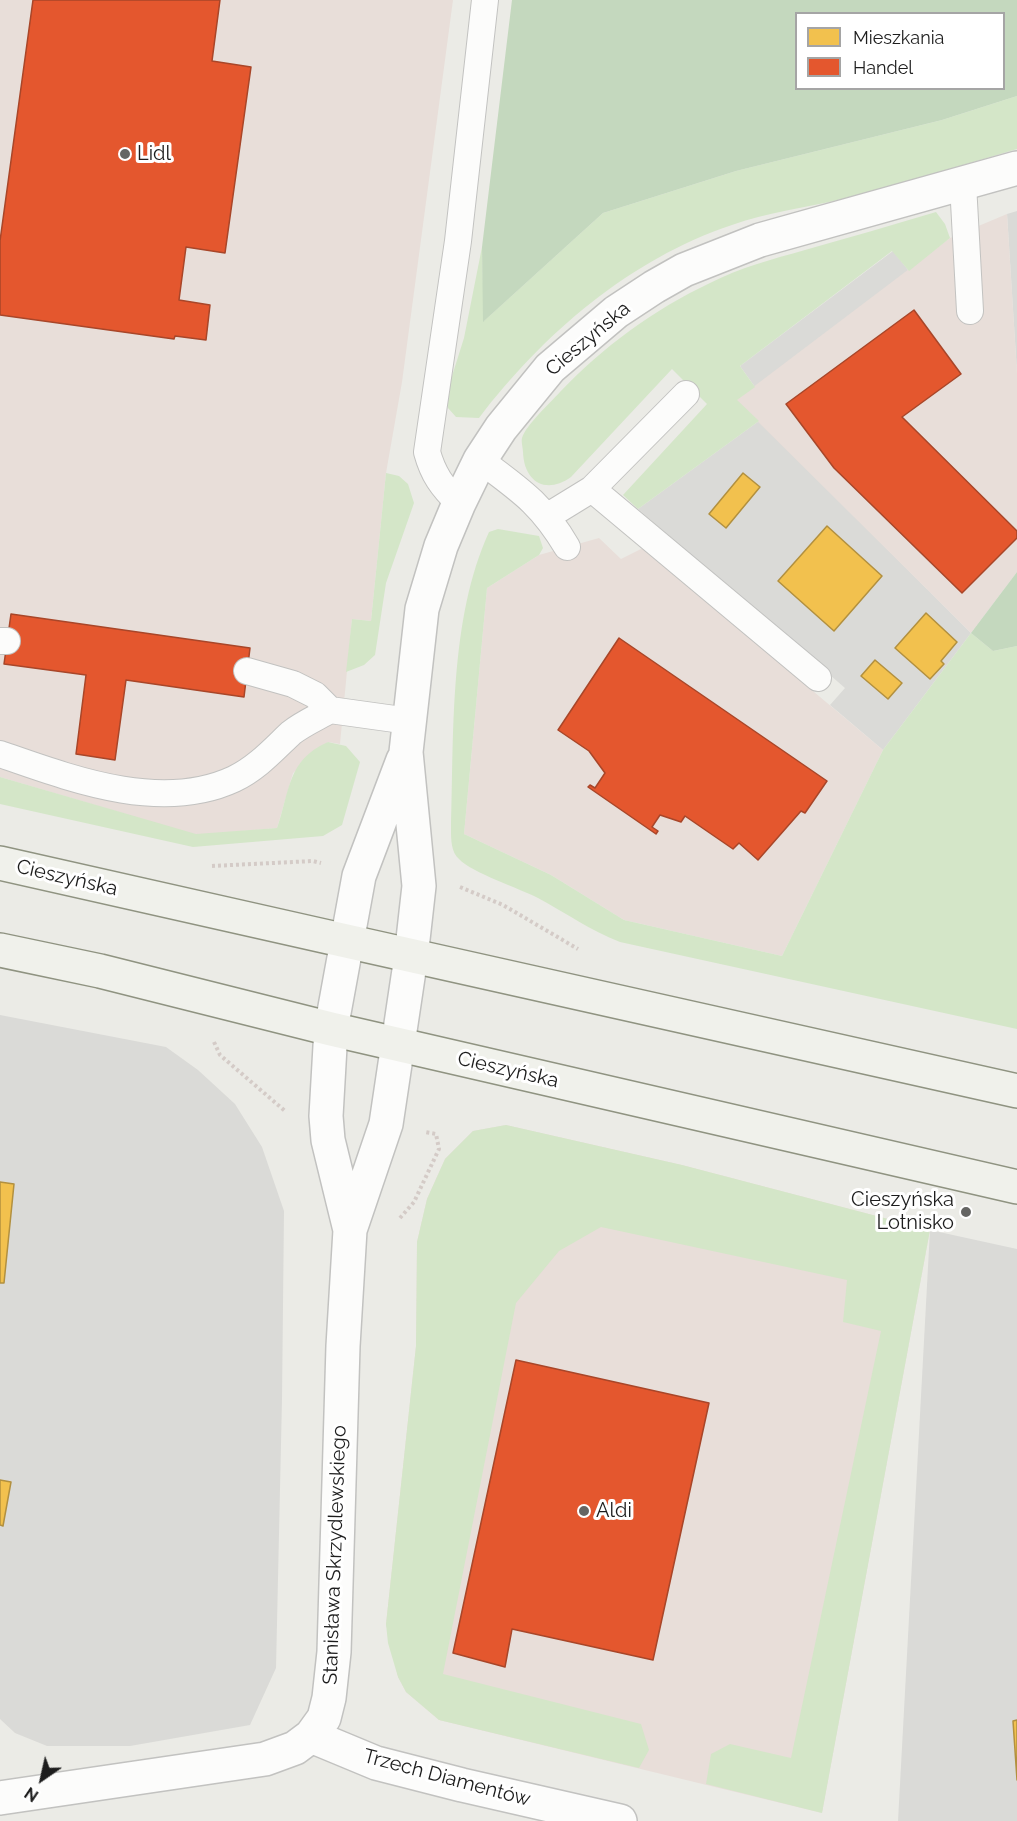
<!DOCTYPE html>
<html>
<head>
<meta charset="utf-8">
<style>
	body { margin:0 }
	#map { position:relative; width:1017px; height:1821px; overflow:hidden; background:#ebebe6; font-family:Raleway,sans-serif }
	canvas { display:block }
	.legend { position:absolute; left:795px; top:12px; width:210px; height:78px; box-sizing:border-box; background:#fff; border:2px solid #a5a5a5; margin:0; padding:8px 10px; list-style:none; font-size:18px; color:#1d1d1d }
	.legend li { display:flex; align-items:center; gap:12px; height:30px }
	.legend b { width:30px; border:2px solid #a5a5a5 }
	.north { position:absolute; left:12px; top:1749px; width:60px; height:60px; -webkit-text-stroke:4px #fff; paint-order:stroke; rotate:214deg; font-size:16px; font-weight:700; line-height:24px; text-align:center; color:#1d1d1d }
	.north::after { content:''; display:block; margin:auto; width:21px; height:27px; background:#1d1d1d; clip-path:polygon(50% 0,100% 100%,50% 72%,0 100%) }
</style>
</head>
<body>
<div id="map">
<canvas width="1017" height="1821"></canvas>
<ul class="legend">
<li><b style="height:16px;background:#f2c14e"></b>Mieszkania</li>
<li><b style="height:16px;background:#e4572e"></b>Handel</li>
</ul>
<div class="north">N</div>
</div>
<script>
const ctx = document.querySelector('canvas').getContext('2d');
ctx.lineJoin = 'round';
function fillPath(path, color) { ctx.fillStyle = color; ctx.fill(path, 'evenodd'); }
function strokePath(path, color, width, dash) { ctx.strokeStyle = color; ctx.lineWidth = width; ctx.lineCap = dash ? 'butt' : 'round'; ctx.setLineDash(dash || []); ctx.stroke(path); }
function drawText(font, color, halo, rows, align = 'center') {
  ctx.font = font + ' Raleway,sans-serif'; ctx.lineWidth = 6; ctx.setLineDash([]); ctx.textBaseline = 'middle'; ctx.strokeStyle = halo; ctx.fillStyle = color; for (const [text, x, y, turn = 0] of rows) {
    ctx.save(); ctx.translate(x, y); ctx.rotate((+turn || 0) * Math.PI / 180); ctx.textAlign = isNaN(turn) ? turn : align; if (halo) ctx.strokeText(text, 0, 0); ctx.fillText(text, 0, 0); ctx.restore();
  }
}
fillPath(new Path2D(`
	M1017,211V373L1007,214Z
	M893,251L909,271L755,387L740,366Z
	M759,421L971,633L883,750L830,705L845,688L638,509Z
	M0,1015L166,1047L198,1070L235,1104L262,1147L284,1211L282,1399L276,1668L250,1725L130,1746H47L15,1733L0,1719Z
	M930,1230L1017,1249V1821H898Z`), '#dadad7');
fillPath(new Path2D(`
	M0,0H453L402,382L386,473L371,621L352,619L340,744L328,742L293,773L277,828L196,835L0,777Z
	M1007,214L1017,373V572L971,633L736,400L950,238Z
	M599,538L621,559L643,548L883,750L782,956L624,920L551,875L464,834L487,588L539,555Z
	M506,1125L682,1165L930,1230L822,1813L439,1720L406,1692L398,1677L386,1624L416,1346L417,1242L427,1199L445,1159L473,1131Z`), '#e8ded9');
fillPath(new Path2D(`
	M1017,96V149C959,166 901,184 842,199C805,208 768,212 732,225C630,259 543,334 479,418L456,417L448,408L447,392L464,338L482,247L484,321L603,213L736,171L942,120Z
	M936,212L945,224L950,238L909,271L892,251L740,366L755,387L737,400L759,421L638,509L623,495L707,404L672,369L571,477C546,495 524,482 523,452C523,448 521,442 522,438C526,425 550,403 560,392C603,347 653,310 710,283C739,268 773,259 805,250C848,238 892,225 936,212Z
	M386,473L399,476L408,484L414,503L386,583L375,655L364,665L346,672L352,619L371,621Z
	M498,529L539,536L543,548L539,555L487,588L464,834L551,875L624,920L782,956L883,750L971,633L993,651L1017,646V1029L620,942C591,931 566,913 538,898C519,888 472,873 459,859C451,852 451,840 451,829C454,734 449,619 489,532Z
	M328,742L346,746L360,762L342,825L323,836L193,847L0,804V777L196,834L277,828C290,791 287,760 328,742Z
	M506,1125L682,1165L930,1230L822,1813L706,1784L711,1754L730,1744L791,1758L881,1331L843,1322L847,1280L601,1227L559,1251L516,1303L443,1674L641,1724L649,1750L639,1768L439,1720L406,1692L398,1677L388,1643L386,1624L416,1346L417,1242L427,1199L445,1159L473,1131Z`), '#d4e6c8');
fillPath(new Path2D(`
	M512,0H1017V96L942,120L736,171L603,213L483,322L482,247ZM796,14H1004V88H796Z
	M1017,572V646L993,651L971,633Z`), '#c4d8be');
const homes = new Path2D(`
	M743,473L760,487L726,528L709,514Z
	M827,526L882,576L834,631L778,581Z
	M926,613L957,642L941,661L944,664L930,679L895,648Z
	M875,660L902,683L888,699L861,676Z
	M0,1182L14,1184L4,1283H0Z
	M0,1480L11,1482L3,1526L0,1525Z
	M1017,1720V1780L1013,1721Z`);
fillPath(homes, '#f2c14e');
strokePath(homes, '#b2903f', 1.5);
const shops = new Path2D(`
	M33,0H220L212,61L251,67L225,253L186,247L179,300L210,305L206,340L175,336L174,339L0,315V241Z
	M914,310L961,374L902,417L1017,531V538L962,593L834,468L786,404Z
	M11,614L250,648L244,697L126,680L115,760L76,754L86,675L4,664Z
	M619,638L827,781L805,813L801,811L758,860L739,843L733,849L685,816L681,822L660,815L652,827L658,831L656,834L588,787L590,785L595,788L605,773L589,751L558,730Z
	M516,1360L709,1403L653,1660L512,1629L505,1667L453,1653Z`);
fillPath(shops, '#e4572e');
strokePath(shops, '#a84629', 1.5);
const service = new Path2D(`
	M963,184L970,311
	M480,460C520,490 541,503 567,547
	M592,489L818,678
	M459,503C442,487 433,474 427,452L458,241L485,0
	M548,516L592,489L686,394
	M0,641H7
	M247,671L293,684L315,695L330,710L409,721
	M0,754C72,779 161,813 234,779C257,768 273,750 291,733C302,724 318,717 330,710`);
const minor = new Path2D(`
	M350,1230L328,1140L326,1116L331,1029L359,876L403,760
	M311,1736L376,1763L462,1785L620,1821
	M0,1798L265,1759L295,1748L311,1736L324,1718L329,1698L334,1652L343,1346L350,1230L386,1124L411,957L419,886L406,752L422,609L441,546L459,503L480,460L501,428L550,368L616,312L654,287L684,270L760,240L1017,168`);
const secondary = new Path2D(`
	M0,863C339,939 678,1017 1017,1091
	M0,950L100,971L331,1029L1017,1187`);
strokePath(service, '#c2c2c0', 28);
strokePath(minor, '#c2c2c0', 36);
strokePath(secondary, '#8f9381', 36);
strokePath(new Path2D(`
	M212,866L313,861L321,863
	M460,887L503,905L578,949
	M214,1042L220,1055L285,1111
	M400,1218L414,1202L439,1149L436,1134L425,1132`), '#d4cbc7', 4, [3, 3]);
strokePath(service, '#fcfcfb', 26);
strokePath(minor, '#fcfcfb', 33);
strokePath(secondary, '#f0f1eb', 33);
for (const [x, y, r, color] of [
	[125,154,6,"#656563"],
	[966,1212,6,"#656563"],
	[584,1511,6,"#656563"]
]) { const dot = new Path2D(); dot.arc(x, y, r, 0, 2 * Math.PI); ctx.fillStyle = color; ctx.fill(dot); strokePath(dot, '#fff', 2); }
drawText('20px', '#1d1d1d', '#fff', [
	["Lidl",137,154],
	["Cieszyńska",954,1200,"right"],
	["Lotnisko",954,1223,"right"],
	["Aldi",596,1511]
], 'left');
drawText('20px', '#1d1d1d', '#fff', [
	["Cieszyńska",588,339,-40],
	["Cieszyńska",67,878,13],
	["Cieszyńska",508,1070,13],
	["Stanisława Skrzydlewskiego",335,1555,-88],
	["Trzech Diamentów",447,1778,15]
]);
</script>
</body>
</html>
